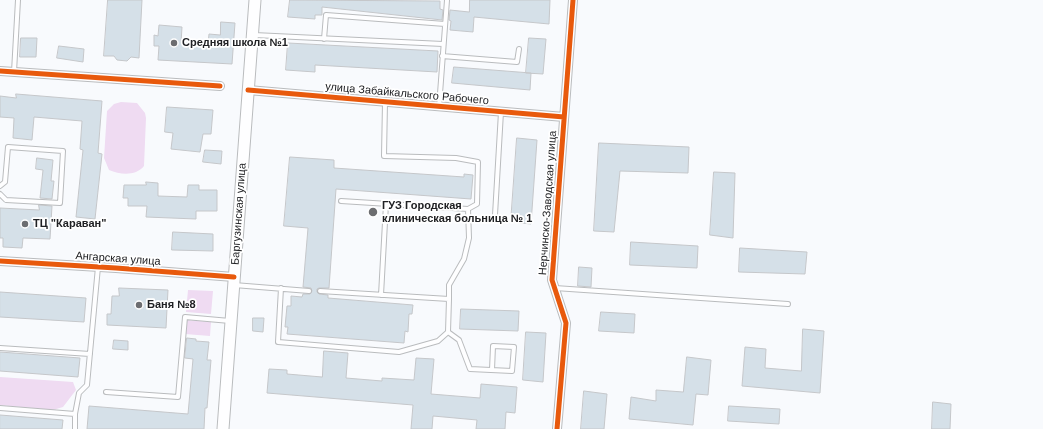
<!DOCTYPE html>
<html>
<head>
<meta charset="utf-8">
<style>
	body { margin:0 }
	canvas { display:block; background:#f8fafd }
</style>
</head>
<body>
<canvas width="1043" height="429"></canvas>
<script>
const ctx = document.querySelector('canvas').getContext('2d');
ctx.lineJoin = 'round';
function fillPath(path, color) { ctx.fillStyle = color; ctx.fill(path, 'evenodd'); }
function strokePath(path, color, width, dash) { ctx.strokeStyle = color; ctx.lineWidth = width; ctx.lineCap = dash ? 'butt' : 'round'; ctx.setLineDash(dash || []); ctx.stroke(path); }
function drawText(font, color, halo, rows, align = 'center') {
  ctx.font = font + ' Arial,sans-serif'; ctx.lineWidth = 3.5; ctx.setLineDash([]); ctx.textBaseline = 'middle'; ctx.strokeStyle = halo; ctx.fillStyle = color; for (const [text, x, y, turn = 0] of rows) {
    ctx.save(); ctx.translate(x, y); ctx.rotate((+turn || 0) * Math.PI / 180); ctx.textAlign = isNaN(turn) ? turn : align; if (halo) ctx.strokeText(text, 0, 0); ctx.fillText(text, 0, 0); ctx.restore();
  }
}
fillPath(new Path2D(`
	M121,102L137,103L145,113L146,118L144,166C136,176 121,175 109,170L104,158L107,111L114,104Z
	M188,290L213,291L211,314L186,312Z
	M186,320L211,322L210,336L185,334Z
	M0,377L73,382L76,390L63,407L53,410L0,405Z`), '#efdbf2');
const building = new Path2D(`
	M108,0H142L139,58L131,57L127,61L117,60L114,56H104Z
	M290,0L440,1V9L443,10L442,20L322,7V15H315V19L288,17Z
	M470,0H550L549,24L474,17L473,32L450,30L451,21L449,20L450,10L469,12Z
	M221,22L235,23L232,64L158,60L159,46H154V35L158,36L159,25L182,27L181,43L208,44L209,34L220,35Z
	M21,38H37L36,57H20Z
	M529,38L546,39L543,74L526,73Z
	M288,43L438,51L437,72L315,65V72L286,70Z
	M59,46L84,49L83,62L57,58Z
	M454,67L531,73L530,90L452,83Z
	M16,94L102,101L98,153L102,154L95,219L76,217L83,150L80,149L82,121L34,117L32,140L13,138L14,118L0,117V96L16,98Z
	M167,107L213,110L211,134H203L200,152L171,149L173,133L165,132Z
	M517,138L537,140L531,224L511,222Z
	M599,143L689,147L688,173L620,171L614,232L594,231Z
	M205,150L222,151L221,164L203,162Z
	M290,157L334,160V168L464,177V174L473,175L471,199L336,189L329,288H319L317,289V292L319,294L328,295V298L413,305L412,314H409L408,332L405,331L404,343L287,334L288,327H285L287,306H291V296L302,297L303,294H310L312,291L311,288L303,287L308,228L284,226Z
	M37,158L53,160L51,181H54L52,199L40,198L43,170L36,169Z
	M714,172L735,173L733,238L710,235Z
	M146,182L158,183V196L187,197L188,185H199V190H217V211H196V219L146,217L147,206H128V198H123L124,185H146Z
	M39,205L52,206L50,239L23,238L22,248L3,247V238H0V208L39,210Z
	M173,232L213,234V251L172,250Z
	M631,242L698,246L697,268L630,265Z
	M740,248L807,252L805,274L739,272Z
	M579,267L592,268L591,287L578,286Z
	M119,288L168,290L166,328L107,325V314H111L112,296H119Z
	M0,292L86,298L84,322L0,317Z
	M461,309L519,311L518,331L460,329Z
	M601,312L635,314L634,333L599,331Z
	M253,318H264L263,332L253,331Z
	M803,329L824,331L820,393L742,386L745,347L766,349L765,368L801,371Z
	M526,332L546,333L543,382L523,380Z
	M187,338L196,339V341L209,342L207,360H211L207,408H205L204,429H87L89,406L188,414L193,359L185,358Z
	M114,340L128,341V350L113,349Z
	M324,351L348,353L346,378L382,381V378L414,380L416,358L434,359L431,394L480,398L481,384L517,387L515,413L506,412L505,429H476L477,420L433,416L432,429H411L413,405L267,393L269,369L287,370V374L322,377Z
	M0,352L80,358L78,377L0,371Z
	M687,357L711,360L708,395L696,394L693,425L629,419L631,397L656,401V390L683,392Z
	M584,391L607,394L604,429H581Z
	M933,402L951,404L950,429H932Z
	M729,406L780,409L779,424L728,421Z
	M0,415L63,420L62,429H0Z`);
fillPath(building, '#d5e0e8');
strokePath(building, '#c5c7ca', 1);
const service = new Path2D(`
	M254,35L443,44
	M324,39L326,15L445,24
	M442,56L517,62L519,49
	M14,72L18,0
	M385,102L384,156L456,158L478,162L477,204L468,209
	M439,107L447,0
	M0,186L5,182L8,147L63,151L60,203L6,200L0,194
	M495,215L501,112
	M234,285L309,291
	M281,288L278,342L399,352L438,341L448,332L449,299
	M555,288L788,304
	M320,291L449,299V285L464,259L469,238L468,209L341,201
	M381,295L386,204
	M448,332L459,340L470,369L512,371L514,347L493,346L492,370
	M0,348L90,354
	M106,392L178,397L185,317L230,321
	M0,408L75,414
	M75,429V414L79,393L87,385L98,267`);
const minor = new Path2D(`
	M0,71L220,86
	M248,90L564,117
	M0,261L116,268L234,277
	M557,429L566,323L552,280L573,0`);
const secondary = new Path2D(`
	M223,429L255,0`);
strokePath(service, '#babcbe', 6);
strokePath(minor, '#babcbe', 10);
strokePath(secondary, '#babcbe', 13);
strokePath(service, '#fefeff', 4);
strokePath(minor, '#fefeff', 8);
strokePath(secondary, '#fefeff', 11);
strokePath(new Path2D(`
	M0,71L220,86
	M248,90L564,117
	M0,261L116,268L234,277
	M557,429L566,323L552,280L573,0`), '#e8590c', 5);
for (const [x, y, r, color] of [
	[174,43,4,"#6c6d70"],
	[373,212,5,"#6c6d70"],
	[25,224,4,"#6c6d70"],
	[139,305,4,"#6c6d70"]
]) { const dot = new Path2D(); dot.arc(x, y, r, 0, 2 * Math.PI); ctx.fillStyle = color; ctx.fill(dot); strokePath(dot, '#fff', 1.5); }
drawText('bold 11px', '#202124', '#fff', [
	["Средняя школа №1",182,43],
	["ГУЗ Городская",382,206],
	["клиническая больница № 1",382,219],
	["ТЦ \"Караван\"",33,224],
	["Баня №8",147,305]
], 'left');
drawText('11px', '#202124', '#fff', [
	["улица Забайкальского Рабочего",407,94,5],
	["Нерчинско-Заводская улица",548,203,-86],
	["Баргузинская улица",239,214,-86],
	["Ангарская улица",118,259,4]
]);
</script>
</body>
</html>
